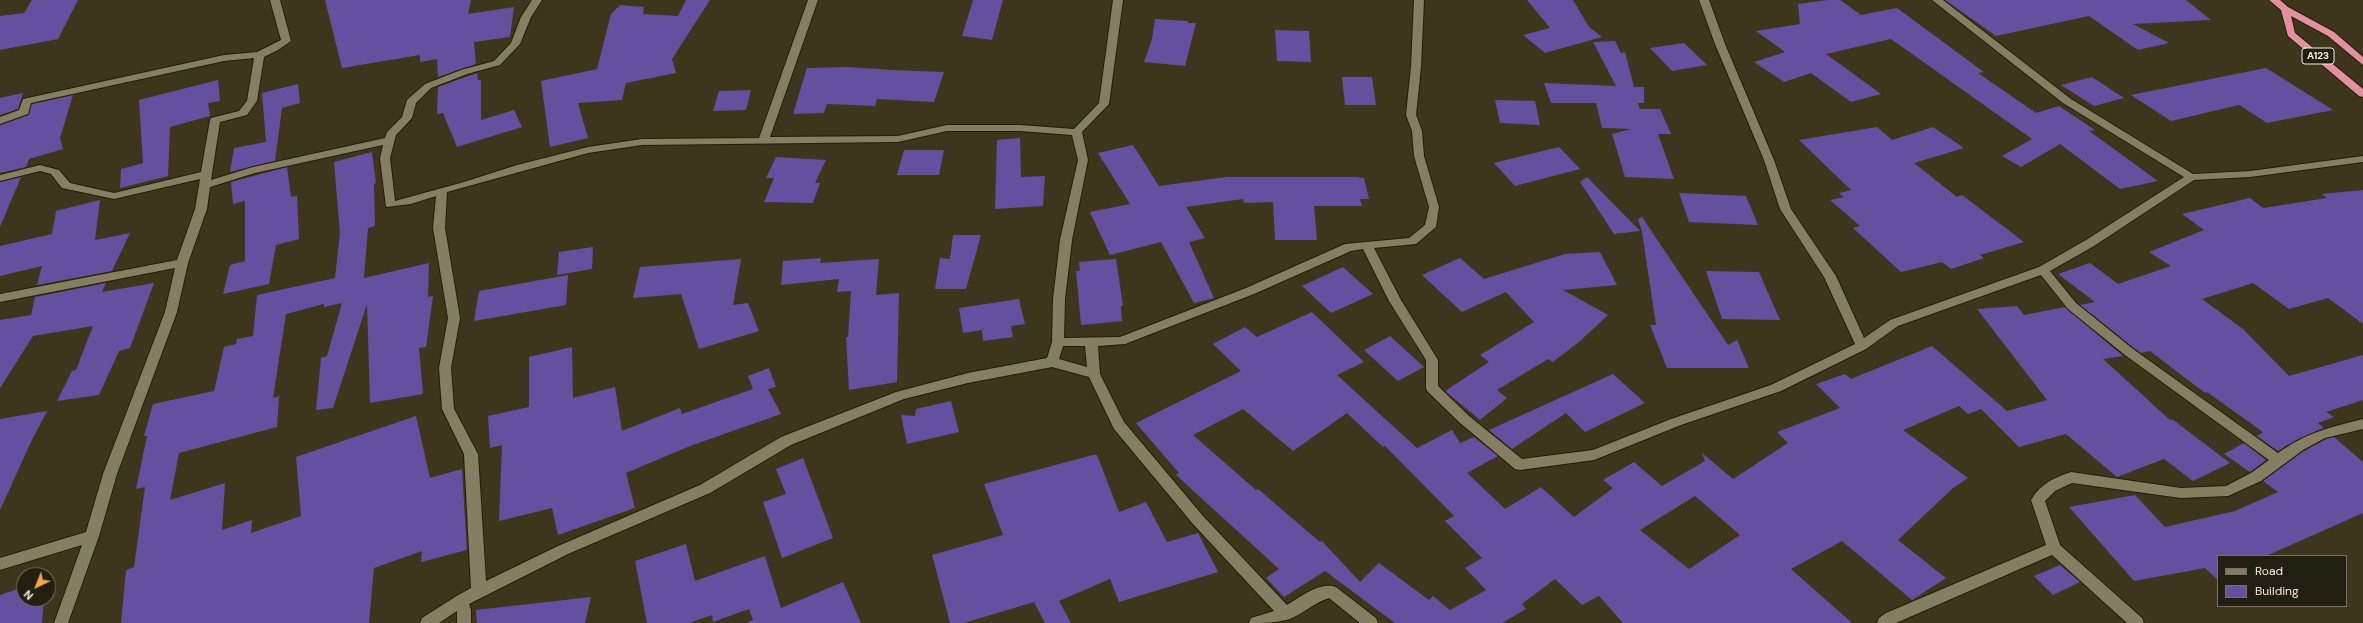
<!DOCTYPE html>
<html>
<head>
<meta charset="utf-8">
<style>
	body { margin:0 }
	#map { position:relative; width:2363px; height:623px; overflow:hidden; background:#3d361c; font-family:"DM Sans",sans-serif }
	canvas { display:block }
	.legend { position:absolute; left:2217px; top:555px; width:130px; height:52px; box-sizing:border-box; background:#211e12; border:1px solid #757164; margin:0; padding:5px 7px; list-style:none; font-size:12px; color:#f3eedf }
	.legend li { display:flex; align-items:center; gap:8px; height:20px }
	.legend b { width:20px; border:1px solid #757164 }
	.north { position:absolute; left:16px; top:567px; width:40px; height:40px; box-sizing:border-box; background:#211e12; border:1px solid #757164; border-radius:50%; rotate:223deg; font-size:11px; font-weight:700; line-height:16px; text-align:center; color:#f3eedf }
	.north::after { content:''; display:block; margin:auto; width:14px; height:18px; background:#f4a444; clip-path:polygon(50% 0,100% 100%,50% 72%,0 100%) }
</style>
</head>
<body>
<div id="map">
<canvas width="2363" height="623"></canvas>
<ul class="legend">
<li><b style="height:5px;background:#867e62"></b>Road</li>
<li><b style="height:11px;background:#63509f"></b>Building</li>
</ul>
<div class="north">N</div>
</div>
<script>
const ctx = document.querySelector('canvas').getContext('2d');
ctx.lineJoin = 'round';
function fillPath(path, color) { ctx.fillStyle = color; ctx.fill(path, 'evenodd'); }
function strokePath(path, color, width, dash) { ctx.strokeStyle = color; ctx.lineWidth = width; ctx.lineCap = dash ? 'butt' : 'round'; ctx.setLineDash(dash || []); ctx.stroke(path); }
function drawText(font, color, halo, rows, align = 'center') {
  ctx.font = font + ' "DM Sans",sans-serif'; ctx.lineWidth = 3; ctx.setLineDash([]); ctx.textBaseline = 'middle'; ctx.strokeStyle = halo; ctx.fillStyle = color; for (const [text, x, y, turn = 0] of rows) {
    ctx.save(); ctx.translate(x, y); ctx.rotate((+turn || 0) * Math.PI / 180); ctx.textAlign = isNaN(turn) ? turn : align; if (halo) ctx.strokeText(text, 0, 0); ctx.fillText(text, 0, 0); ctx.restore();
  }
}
fillPath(new Path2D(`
	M32,0H78L58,39L0,50V16L24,13Z
	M325,0H471L468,14L514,7L510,37L474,42L476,64L438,77L437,59L420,62V55L342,68Z
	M686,0H710L672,59L676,73L626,83L622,100L578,103L588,138L550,147L541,81L597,69L611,14L620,5L644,7L643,14L678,16Z
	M973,0H1003L992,40L962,36Z
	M1527,0H1573L1589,27L1602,37L1545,53L1523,35L1550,28Z
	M1828,0H1840L1861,15L1897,8L1984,72L1978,73L2036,113L2059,106L2095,130L2089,131L2158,181L2120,189L2060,144L2021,167L2002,156L2032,139L1891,39L1826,54L1881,94L1851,102L1811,73L1784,82L1754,62L1785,52L1756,31L1800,24L1798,4Z
	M1945,0H2186L2211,20L2133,24L2169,43L2138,50L2089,16L1996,36Z
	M1155,19L1188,21V23H1196L1185,66L1144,62L1152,39Z
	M1275,30L1309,31L1311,62L1277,61Z
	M1615,41L1621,53L1625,52L1634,87H1644V103H1638L1640,109H1660L1671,134H1658L1674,179L1625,177L1612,134L1631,129L1602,128L1596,103H1551L1544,83L1616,86L1593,42Z
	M1684,43L1707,65L1672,71L1650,48Z
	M848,67L892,70L944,72L934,102L877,99L875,106L827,104L824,113L793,114L807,68Z
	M2266,68L2333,110L2267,123L2239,105L2171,121L2131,95Z
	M477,73L478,80H481V120L514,110L522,127L457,147L443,113L437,114L438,87Z
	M1342,77H1372L1376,105H1345Z
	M2092,77L2124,98L2094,106L2061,85Z
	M218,80L220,101L208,103L210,116L170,127L168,176L120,188L121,169L143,163L139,100Z
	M298,84L300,103L282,108L275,161L230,172L234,148L266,142L262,93Z
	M751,90L746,110L713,111L719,91Z
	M23,93L18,109L0,115V98Z
	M73,95L60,138L63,149L29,159L26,167L0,173V125L28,115L32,104Z
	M1495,100L1535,101L1540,125L1500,123Z
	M1877,127L1892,140L1933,127L1964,148L1914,163L1957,197L1962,195L2024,242L1980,255L1984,258L1951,269L1942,262L1901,272L1853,228L1860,226L1830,200L1844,197L1839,193L1851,190L1799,140Z
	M1020,138L1021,177L1045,176L1043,206L995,209L997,140Z
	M1133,145L1159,186L1227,177H1355L1364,178L1369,199H1360L1362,206H1314L1317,240H1275L1273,202L1244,203L1243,199L1186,207L1205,238L1189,242L1214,298L1194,303L1161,242L1110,255L1090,212L1130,204L1098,153Z
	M1559,147L1580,169L1515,186L1494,163Z
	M904,150H944L939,175H897Z
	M372,152L376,183L374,184L375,226L368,228L364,278L429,263L428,297L433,296L426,347L419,348L423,394L370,403L367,304L333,408L316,410L321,358L327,356L342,303L324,307V304L286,314L273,398L279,396L277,427L179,453L170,500L225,483L222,530L252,520L251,533L301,516L296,457L416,416L430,478L462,469L467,550L421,562L422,551L374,568L369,623H121L126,570L134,567L145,487L136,489L147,436H144L153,404L214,391L224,347L236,344L237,339L253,336L257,295L335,278L340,233L334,162Z
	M776,157L826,160L815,183H820L813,203L764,202L774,178H766Z
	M287,167L291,197L297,196L299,239L276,245L269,284L223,294L230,265L245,261V201L233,204L231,182Z
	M21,177L0,227V182Z
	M1587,177L1640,231L1614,234L1580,182Z
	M2363,190V324L2328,298L2289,309L2253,283L2202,299L2243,329L2289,376L2363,355V400L2326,412L2334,417L2318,423L2324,428L2298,439L2278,451L2257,436L2263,432L2207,392L2205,393L2150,351L2141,353L2134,348L2080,305L2095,302L2058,274L2090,263L2118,284L2171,266L2149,252L2204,230L2182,214L2250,198L2263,208L2327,198L2322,194Z
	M1679,193L1746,196L1758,225L1689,222Z
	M100,200L95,240L130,233L112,271L37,285L42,266L0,276V246L52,234L56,211Z
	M1642,217L1728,345L1737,340L1749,368H1667L1650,325H1656L1642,232L1638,219Z
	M953,235H981L966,289H935L940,258L950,259Z
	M593,247L592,269L557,275L559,252Z
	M1600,252L1617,285L1563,290L1608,315L1579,342L1553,362L1548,359L1497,390L1507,398L1480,420L1445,391L1489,362L1480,355L1534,322L1506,292L1462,312L1422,275L1460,258L1484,279L1565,254Z
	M821,258L820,263L879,259L876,295L899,293L897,382L849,390L846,337H848L851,291L837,292L839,279L781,285L783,261Z
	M741,259L733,305L748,303L759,331L699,349L681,294L633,298L640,267Z
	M1116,259L1123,306H1121L1122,321L1081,325L1076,271H1080L1079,262Z
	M1343,267L1373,294L1331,313L1302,286Z
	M1706,271L1759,272L1780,320L1722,319Z
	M568,275L566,305L474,321L479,291Z
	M106,283L102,292L154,283L130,348L119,351L99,395L57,401L72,371L76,370L93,326L33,336L0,388V320L31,315L35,297Z
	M1019,299L1025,324L1011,326L1013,337L983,341L982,330L963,333L959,308Z
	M2017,306L2024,315L2065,307L2123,356L2103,359L2170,420L2172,419L2230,463L2193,481L2164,459L2117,477L2066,434L2019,447L1981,409L1968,414L1959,406L1903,430L1968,478L1953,488L1898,540L1946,578L1912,600L1842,541L1791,569L1852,623H1623L1599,596L1582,605L1555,579L1522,604L1526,609L1502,623H1395L1325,571L1284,597L1266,578L1279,569L1176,475L1179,473L1136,423L1241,371L1213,344L1245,327L1257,337L1312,312L1364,362L1337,375L1417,448L1452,430L1460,443L1474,437L1498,456L1467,473L1505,509L1541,487L1574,517L1613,488L1603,480L1634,462L1662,486L1705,461L1702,453L1733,479L1788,443L1777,432L1840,408L1816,384L1845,374L1851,379L1932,346L2007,411L2047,400L1977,309ZM1243,409L1293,451L1347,413L1383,447L1385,446L1454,516L1445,521L1482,558L1465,568L1486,590L1450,610L1433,596L1429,600L1379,563L1360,582L1322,541L1320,542L1258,489L1256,490L1193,435ZM1695,496L1740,535L1689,569L1640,530Z
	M1390,336L1424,367L1398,381L1364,350Z
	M572,347L573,398L615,387L622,431L680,408L682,414L753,389L748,376L769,368L776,387L768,389L781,414L690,446L626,473L635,508L558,535L552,508L499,521L502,445L490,448L488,416L529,407V357Z
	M1613,374L1645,403L1585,432L1566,413L1512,449L1489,430Z
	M951,401L959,432L907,444L901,415L915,416L916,409Z
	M47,411L31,442L0,510V419Z
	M2334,437L2363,462V513L2266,556H2218V580L2205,568L2134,581L2069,507L2135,495L2165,527L2235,511L2278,492L2263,481L2304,451L2326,439Z
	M2244,443L2266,460L2250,472L2224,454Z
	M1093,455H1097L1119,512L1146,502L1167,542L1198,533L1218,572L1119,602L1110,579L1059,601L1071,623H1045L1034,602L964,623H950L932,555L1003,535L984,484Z
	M803,458L833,538L782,558L763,502L786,494L776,469Z
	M686,544L695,581L765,556L781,608L843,582L861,623H746L753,620L749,609L713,622L712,615L689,623H647L635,561Z
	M2060,565L2080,582L2053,595L2034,576Z
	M24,587V599H44L42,623H0V595Z
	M591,597L585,623H477L476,610Z`), '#63509f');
const street = new Path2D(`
	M270,0H280L291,41L278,50L264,57L257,101L247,115L220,122L211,180L253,167L385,138L387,132L402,117L407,100L425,84L461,70L494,61L511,43L521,17L532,0H542L531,17L520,44L500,65L467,74L431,88L416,103L412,118L396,135L390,158L395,201L464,182L517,165L588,147L642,139L759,138L808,0H818L770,137L898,136L947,125H1020L1074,129L1099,103L1113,0H1123L1109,104L1082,132L1088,160L1072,240L1065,299L1064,338L1120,337L1246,288L1345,244L1409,238L1425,225L1429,207L1414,156L1412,131L1406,115L1411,67L1414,0H1424L1421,67L1416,115L1422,131L1424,156L1439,207L1436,227L1416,244L1374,248L1401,300L1438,360V386L1469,416L1522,459L1593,450L1671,419L1771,385L1855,344L1824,277L1780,209L1764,160L1715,44L1699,0H1709L1725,44L1774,160L1791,209L1836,276L1864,338L1890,320L2039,267L2086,240L2184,177L2063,103L1932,0H1943L2071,99L2193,174L2250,171L2363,156V162L2250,177L2194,180L2094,246L2050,271L2076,303L2133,349L2278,453C2306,433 2330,427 2363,419V429L2325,438L2303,450L2261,481L2228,496L2181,498L2072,483L2055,491L2045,501L2060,545L2142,618L2144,623H2127L2052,555L1896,623H1877L1879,618L1886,613L2046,545L2031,500C2039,485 2055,477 2071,472L2181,488L2226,486L2251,473L2269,460L2125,355L2068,309L2041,275L1898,326L1866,349L1781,391L1681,425L1594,460L1520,470L1515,469L1459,422L1427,391L1426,388V360L1389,301L1363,249L1351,251L1254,294L1125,344L1098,346L1100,374L1124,422L1203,516L1287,605C1300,597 1321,581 1336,587L1376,618L1378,623H1360L1329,598C1314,603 1304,613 1290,619C1277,623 1262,623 1249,623L1251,618L1274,611L1193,524L1114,429L1089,377L1052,367L968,383L904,399L791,445L710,493L568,554L469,604L471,610V623H457V611L439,623H420L422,618L455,597L471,588L464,454L442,409L439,368L448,318L433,228L436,196L411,204L386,207L380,158L383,145L255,173L210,187L207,209L188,263L177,312L117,474L99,536L68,623H54L82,545L0,570V558L86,532L103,474L165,312L175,268L0,302V294L177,260L195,209L200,179L114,199L62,188L51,174L40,171L0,181V175L40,165L59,170L70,183L114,193L201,172L210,120L211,118L239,111L247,101L254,58L224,61L31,103L28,114L0,124V117L19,110L23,99L224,55L257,52L281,40ZM947,131H1020L1072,135L1078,160L1060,240L1053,299L1052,342L1047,358L968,373L896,392L781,437L700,485L558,546L486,581L478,454L454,409L451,368L460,318L445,228L447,192L588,153L642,145L898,142ZM1063,346H1085L1087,367L1059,359Z`);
const highway = new Path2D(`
	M2269,0H2280L2288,7L2334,32L2363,57V65L2328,36L2291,16L2295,33L2363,89V97L2359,96L2288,36L2281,10Z`);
strokePath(street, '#241d04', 2);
strokePath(highway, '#241d04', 2);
fillPath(street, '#867e62');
fillPath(highway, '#e1909f');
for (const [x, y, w] of [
	[2318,56,32]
]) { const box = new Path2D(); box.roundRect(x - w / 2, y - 8, w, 16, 3); ctx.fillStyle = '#211e12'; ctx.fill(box); strokePath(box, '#f3eedf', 1); }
drawText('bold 10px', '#f3eedf', null, [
	["A123",2318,56]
]);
</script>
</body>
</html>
